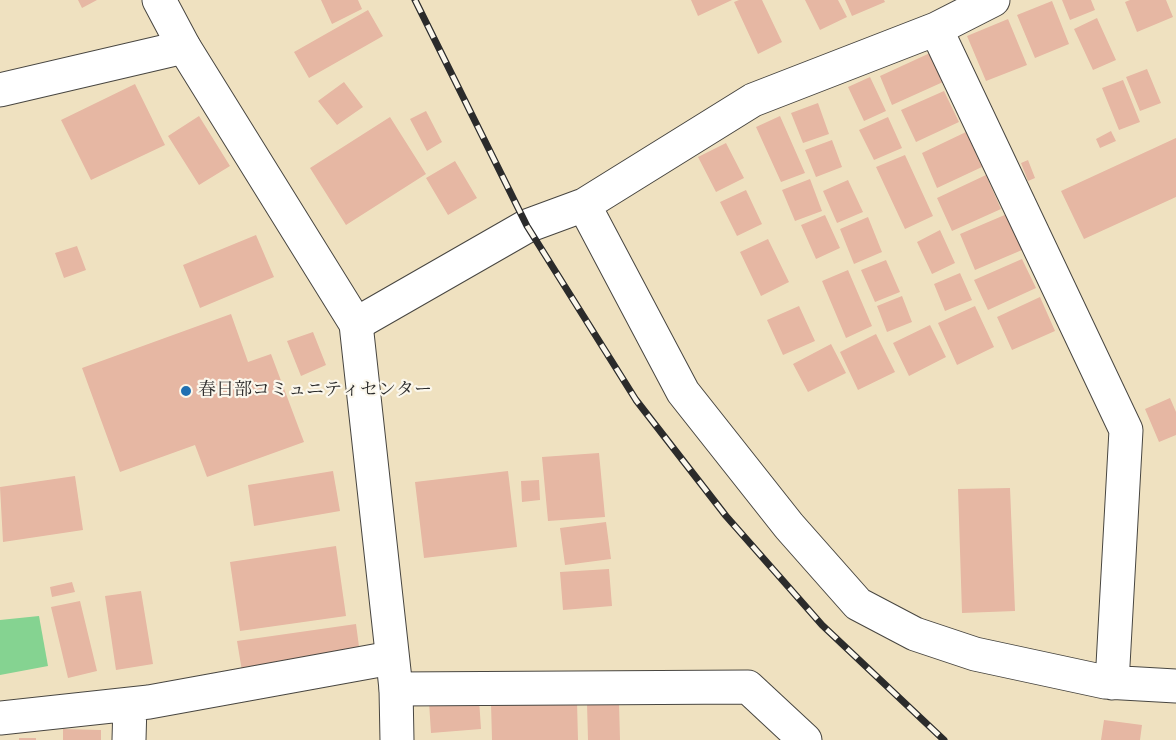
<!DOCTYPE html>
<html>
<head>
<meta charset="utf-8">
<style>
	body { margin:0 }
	canvas { display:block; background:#efe1c0 }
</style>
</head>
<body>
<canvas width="1176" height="740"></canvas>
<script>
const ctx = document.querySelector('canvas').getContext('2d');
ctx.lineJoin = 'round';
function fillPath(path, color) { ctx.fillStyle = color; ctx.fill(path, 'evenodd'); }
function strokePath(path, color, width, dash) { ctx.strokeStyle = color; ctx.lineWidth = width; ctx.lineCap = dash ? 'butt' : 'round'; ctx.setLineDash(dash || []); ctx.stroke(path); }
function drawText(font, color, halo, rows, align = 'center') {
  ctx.font = font + ' "IM FELL English","Noto Serif JP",serif'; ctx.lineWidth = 4.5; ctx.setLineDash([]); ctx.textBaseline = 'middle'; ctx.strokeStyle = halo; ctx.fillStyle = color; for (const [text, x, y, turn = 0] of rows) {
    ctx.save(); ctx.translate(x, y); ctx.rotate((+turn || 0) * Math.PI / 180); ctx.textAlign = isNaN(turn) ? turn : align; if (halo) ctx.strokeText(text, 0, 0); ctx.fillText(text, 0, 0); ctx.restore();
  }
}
fillPath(new Path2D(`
	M39,616L48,666L0,675V620Z`), '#85d391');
fillPath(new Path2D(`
	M78,0H97L82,8Z
	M321,0H358L362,9L332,24Z
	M691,0H732L698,16Z
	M739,0H762L782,42L758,54L734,2Z
	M805,0H838L847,17L820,30Z
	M845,0H884L885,2L852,16Z
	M1062,0H1091L1095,10L1070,20Z
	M1130,0H1166L1173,17L1137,32L1125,2Z
	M1052,1L1069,44L1035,58L1017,15Z
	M368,10L383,36L309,78L294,52Z
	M1097,18L1116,60L1093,70L1074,29Z
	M1008,19L1027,65L986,81L967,36Z
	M930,53L943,82L892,105L880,76Z
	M1147,69L1161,103L1140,111L1126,77Z
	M870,77L886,111L864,121L848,87Z
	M1123,80L1140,122L1119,130L1102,88Z
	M344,82L363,107L337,125L318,101Z
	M135,84L165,145L91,180L61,120Z
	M944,91L959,122L916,142L901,110Z
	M818,103L829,134L803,143L791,113Z
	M426,111L442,142L427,151L410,119Z
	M199,116L230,166L199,185L168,136Z
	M780,116L805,173L781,182L756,127Z
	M390,117L426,174L346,225L310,168Z
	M888,117L902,148L874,160L859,130Z
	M1111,131L1116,141L1100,148L1096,139Z
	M966,132L982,167L937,188L922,153Z
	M1176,138V197L1084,239L1061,191Z
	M832,140L842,167L816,177L805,150Z
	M726,143L744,178L716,192L698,157Z
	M905,155L933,216L905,229L876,167Z
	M1028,160L1035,178L1028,181L1021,163Z
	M455,161L477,198L448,215L426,178Z
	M986,175L1001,209L952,231L937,198Z
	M810,179L822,211L795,221L782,190Z
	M848,180L863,212L837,223L823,191Z
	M746,190L762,224L737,236L720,202Z
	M1007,214L1022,250L975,270L960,234Z
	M825,215L840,248L816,259L801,225Z
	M868,217L882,252L854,264L840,229Z
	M940,230L955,263L932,274L917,242Z
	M256,235L274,277L200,308L183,265Z
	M768,239L789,282L761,296L740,252Z
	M77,246L86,270L64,278L55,253Z
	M1022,259L1036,288L988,310L974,280Z
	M886,260L900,292L875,302L861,270Z
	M848,270L872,326L846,338L822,281Z
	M960,273L972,300L945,311L934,284Z
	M902,296L912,322L887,332L877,306Z
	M1040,297L1055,331L1012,350L997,317Z
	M799,306L815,341L783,355L767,320Z
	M975,306L994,347L957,365L938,323Z
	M231,314L248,362L271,354L304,442L207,477L195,445L120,472L82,368Z
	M930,325L946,357L909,376L893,343Z
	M313,332L326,365L301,376L287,341Z
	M876,334L895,372L858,390L840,352Z
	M831,344L846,373L808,392L793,364Z
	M1170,398L1176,412V435L1159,442L1145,409Z
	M599,453L605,517L548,521L542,457Z
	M333,471L340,511L254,526L248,485Z
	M508,471L517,547L424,558L415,482Z
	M75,476L83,530L3,542L0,487Z
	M539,480L540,500L522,502L521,481Z
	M1010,488L1015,611L962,613L958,489Z
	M606,522L611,559L565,565L560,528Z
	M336,546L346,616L240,631L230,562Z
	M609,569L612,606L563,610L560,572Z
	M72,582L75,592L52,597L50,587Z
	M141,591L153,664L116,670L105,596Z
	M80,601L97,671L68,678L51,607Z
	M356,624L360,654L242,671L237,641Z
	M479,699L481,729L431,733L429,702Z
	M577,701L578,740H492L491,703Z
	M619,702L620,740H588L587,703Z
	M1104,720L1142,725L1140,740H1101Z
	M63,729L101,730V740H63Z
	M19,738H36V740H19Z`), '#e6b7a3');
const street = new Path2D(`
	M936,29L1126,430L1112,683
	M0,90L184,47
	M584,205L683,392L789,526L858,604L915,634L975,654L1105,682L1176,686
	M356,324L527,226L584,205L753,100L936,29L993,0
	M396,689L748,687L805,740
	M0,718L149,702L391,658
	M129,740L130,704`);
const secondary = new Path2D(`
	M159,0L184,47L356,324L396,689L397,740`);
strokePath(street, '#484641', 35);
strokePath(secondary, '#484641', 35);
strokePath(street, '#fff', 33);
strokePath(secondary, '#fff', 33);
const rail = new Path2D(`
	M415,0L527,226L636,400L726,516L822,625L944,740`);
strokePath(rail, '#2b2b2b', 7);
strokePath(rail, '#fbf7ec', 4.5, [14]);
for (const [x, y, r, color] of [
	[186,391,6,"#1f6fb2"]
]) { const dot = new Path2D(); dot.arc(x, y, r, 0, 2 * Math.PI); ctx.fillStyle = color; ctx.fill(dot); strokePath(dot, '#fbf7ec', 2); }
drawText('18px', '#2b2b2b', '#fbf7ec', [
	["春日部コミュニティセンター",198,391]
], 'left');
</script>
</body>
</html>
